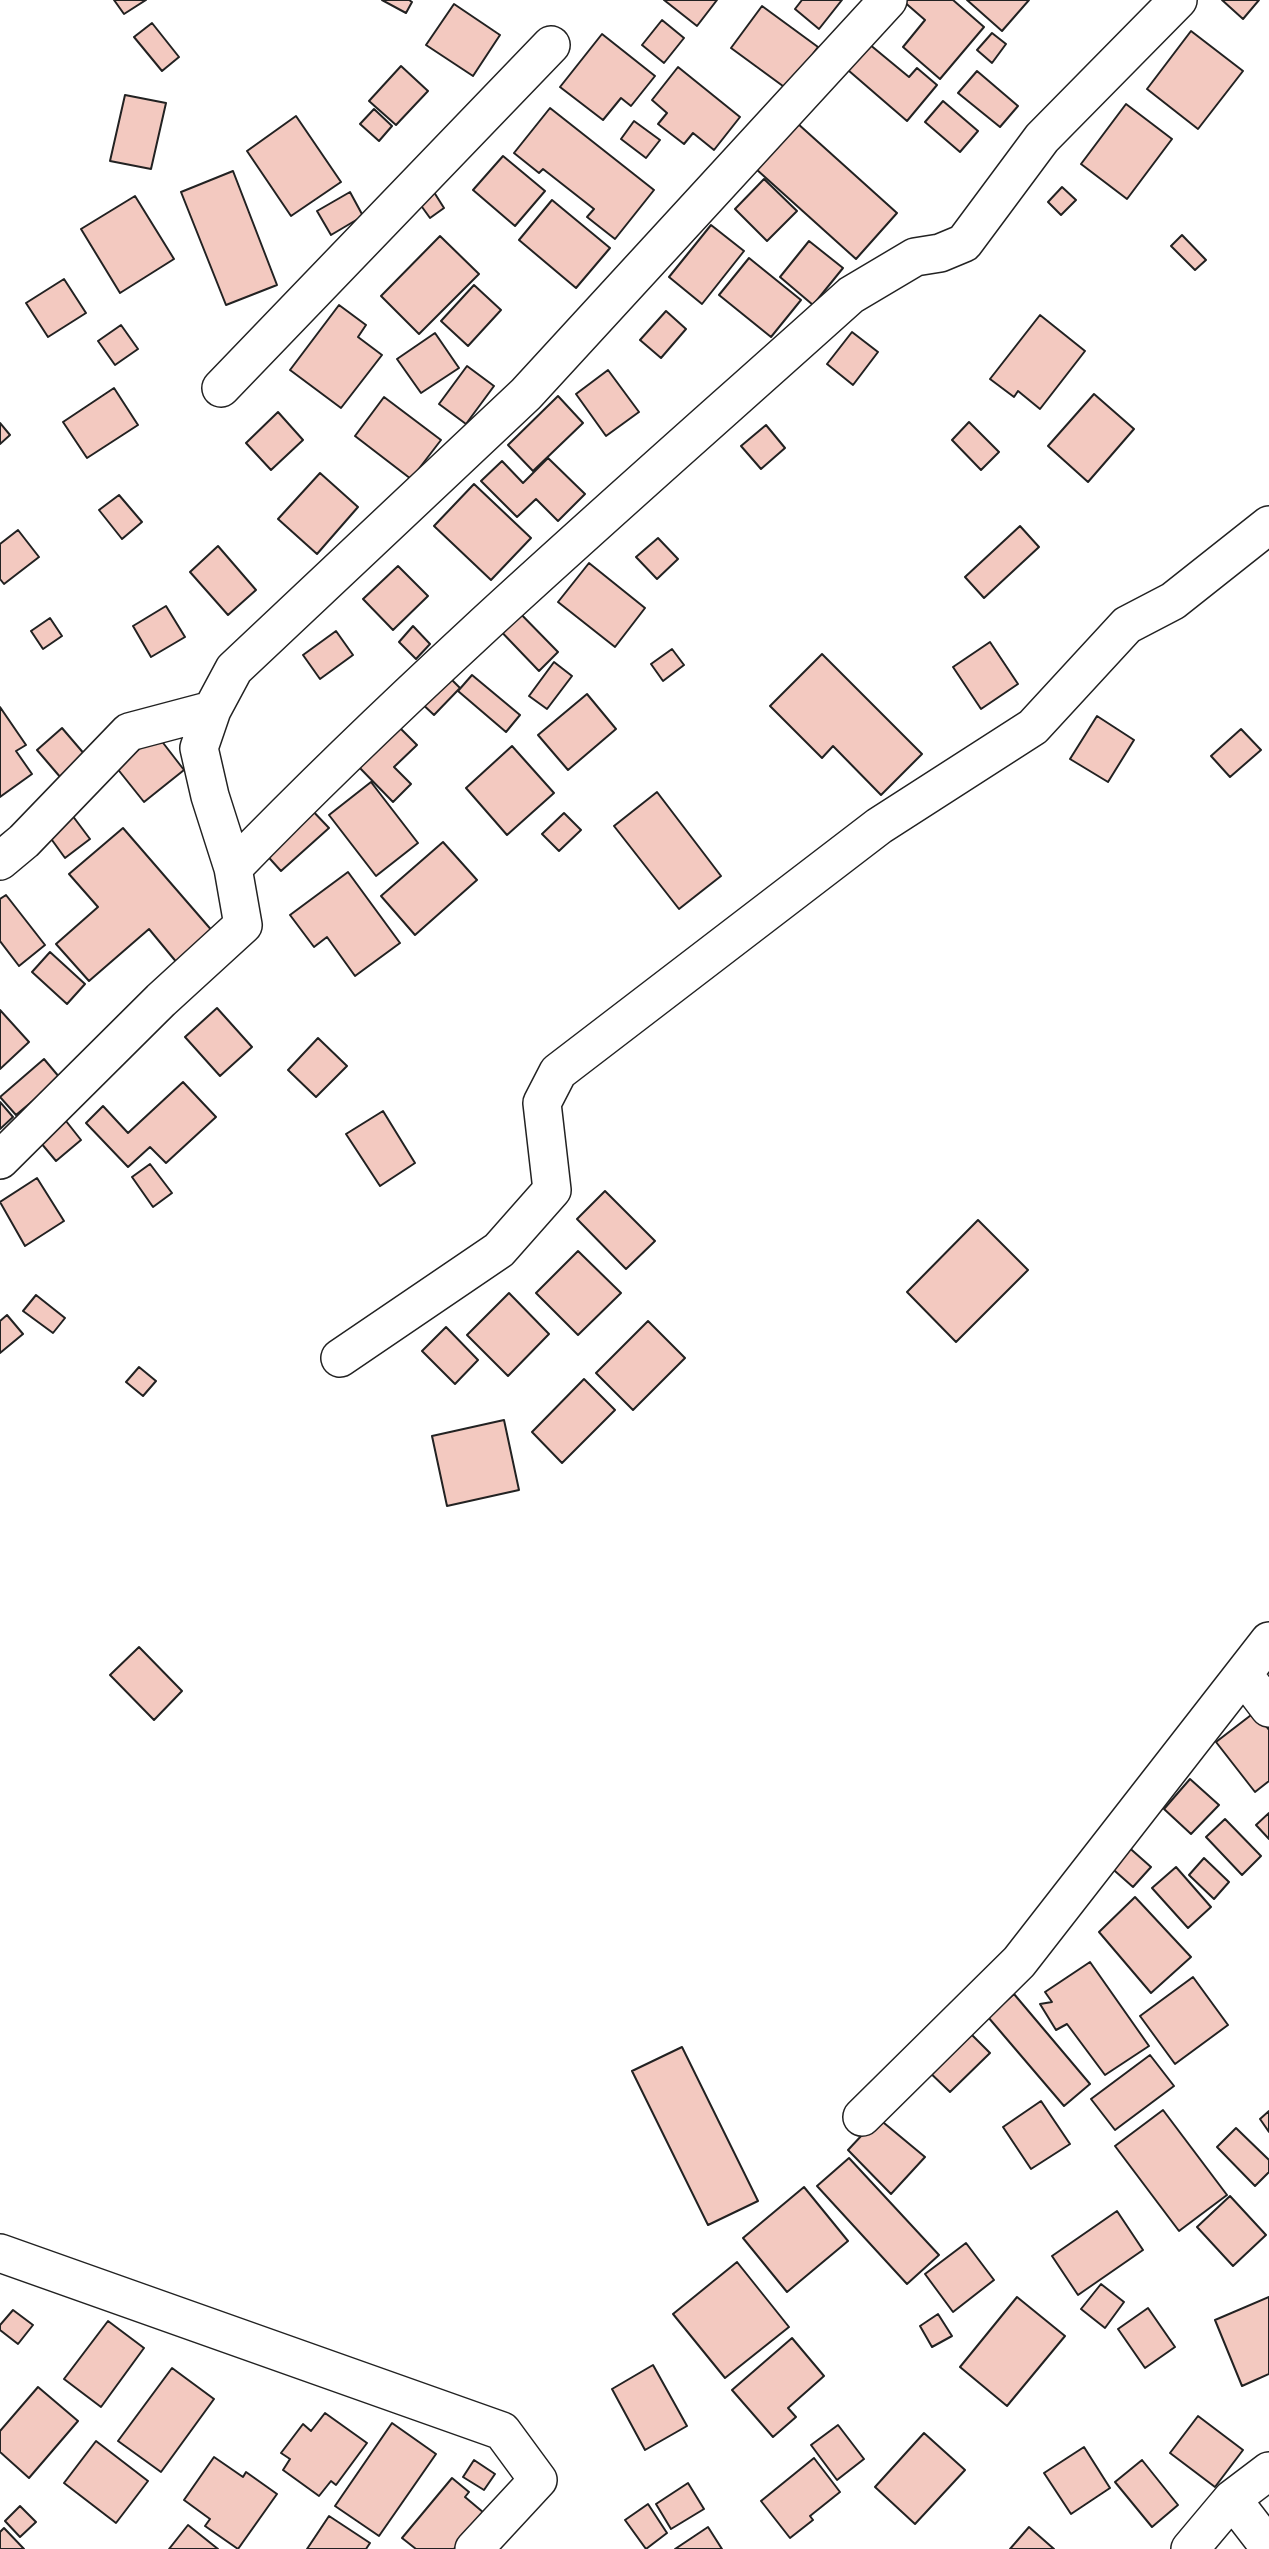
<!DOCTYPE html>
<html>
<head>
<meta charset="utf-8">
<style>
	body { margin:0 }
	canvas { display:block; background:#fff }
</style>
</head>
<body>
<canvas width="1269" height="2549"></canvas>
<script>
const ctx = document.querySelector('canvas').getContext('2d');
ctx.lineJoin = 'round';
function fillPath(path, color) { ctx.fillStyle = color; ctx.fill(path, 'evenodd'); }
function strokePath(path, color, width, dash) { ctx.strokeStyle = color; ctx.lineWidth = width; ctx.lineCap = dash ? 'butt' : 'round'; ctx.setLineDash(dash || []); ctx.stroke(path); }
const building = new Path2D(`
	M114,0H146L124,14Z
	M382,0H409L412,2L406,13Z
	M664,0H717L697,26Z
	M802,0H842L819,29L795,9Z
	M902,0H953L984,27L940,79L903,47L925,20Z
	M967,0H1029L1002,31Z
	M1222,0H1259L1243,19Z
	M454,4L500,35L473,76L426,45Z
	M762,6L818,47L787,89L731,48Z
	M662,20L684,38L664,63L642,45Z
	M152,23L179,57L162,71L134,37Z
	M1191,31L1243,71L1198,129L1147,89Z
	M992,33L1006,44L992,63L977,50Z
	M602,34L655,76L631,106L621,98L603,120L560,87Z
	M863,39L909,77L917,68L937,85L907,121L841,64Z
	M401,66L428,91L396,125L369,101Z
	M678,67L740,117L714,150L693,133L684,144L658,124L667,113L652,100Z
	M977,71L1018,106L1000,127L958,93Z
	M125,95L166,103L151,169L110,161Z
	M943,101L978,131L960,152L925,122Z
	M1126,104L1172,139L1127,199L1081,164Z
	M550,108L654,190L615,239L587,217L594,209L543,169L539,173L514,153Z
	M374,109L392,126L379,141L360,124Z
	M296,116L341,182L291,216L247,151Z
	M634,121L660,140L646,158L621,139Z
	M797,123L897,213L856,259L756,169Z
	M503,156L545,191L515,226L473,190Z
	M233,171L277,285L226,305L181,192Z
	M764,179L797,211L767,241L735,209Z
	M1062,187L1076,200L1061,215L1048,202Z
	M432,189L444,208L430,218L417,200Z
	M350,192L363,216L331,235L317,211Z
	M135,196L174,259L120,293L81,229Z
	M552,200L610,248L576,288L519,240Z
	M711,225L744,251L702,304L669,277Z
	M1182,235L1206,260L1195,270L1171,246Z
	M440,236L479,274L419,334L381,296Z
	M809,241L843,268L813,305L780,277Z
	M749,258L801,300L771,337L719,295Z
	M64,279L86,313L48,337L26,303Z
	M474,285L501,310L468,346L441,321Z
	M339,305L366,325L358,337L382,355L341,408L290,370Z
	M666,311L686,329L661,358L640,340Z
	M1040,315L1085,351L1040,409L1018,391L1014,397L990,379Z
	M121,325L138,349L115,365L98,341Z
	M852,332L878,352L853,385L827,364Z
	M435,333L459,368L421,393L397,359Z
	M467,366L494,386L466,424L439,404Z
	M608,370L639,412L606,436L576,394Z
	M114,388L138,425L87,458L63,422Z
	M1094,394L1134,429L1088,482L1048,446Z
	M558,396L583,423L533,471L508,445Z
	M384,397L441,440L411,479L355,436Z
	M278,412L303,440L271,470L246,443Z
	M969,422L999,452L981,470L952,440Z
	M0,423L10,435L0,444Z
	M766,425L785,448L761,469L741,446Z
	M548,458L585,494L558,521L536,499L517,517L481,481L502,461L523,483Z
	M320,473L358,507L317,554L278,519Z
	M474,484L531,538L491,580L434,526Z
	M119,495L142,522L122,539L99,510Z
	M1020,526L1039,547L984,598L965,577Z
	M18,530L39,557L4,584L0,579V544Z
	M658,538L678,559L657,579L636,557Z
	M218,546L256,590L228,615L190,572Z
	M589,563L645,608L615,647L558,602Z
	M398,566L428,596L393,630L363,599Z
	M512,605L558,652L539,671L493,623Z
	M166,606L185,637L151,657L133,626Z
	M50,618L62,636L43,649L31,631Z
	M413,626L430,644L416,659L399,642Z
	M336,631L353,655L320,679L303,655Z
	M990,642L1018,684L981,709L953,667Z
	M672,649L684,665L663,681L651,664Z
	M822,654L922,754L881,795L833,746L822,758L770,706Z
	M554,662L572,676L547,709L529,696Z
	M444,672L460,688L434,715L417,699Z
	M472,675L520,715L506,732L458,691Z
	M587,694L616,729L568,770L538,735Z
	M0,707L26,745L16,751L32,774L0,797Z
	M1097,716L1134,740L1108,782L1070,759Z
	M396,724L417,745L394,767L411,784L393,802L356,764Z
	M62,728L86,756L61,778L37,750Z
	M1241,729L1261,750L1230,777L1211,756Z
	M157,735L184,770L144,802L116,767Z
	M512,746L554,793L507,835L466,788Z
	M371,782L418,843L376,876L329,815Z
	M657,792L721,876L679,909L614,826Z
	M309,807L329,828L281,871L262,850Z
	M69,811L90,839L65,858L44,829Z
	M564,813L581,830L559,851L542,834Z
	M123,828L214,933L178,964L149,929L89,981L56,944L98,907L69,874Z
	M443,842L477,880L415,935L381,896Z
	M348,872L400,943L355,976L327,937L314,947L290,915Z
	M6,895L45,945L19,966L0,941V899Z
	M50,952L85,984L67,1004L32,972Z
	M217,1008L252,1047L220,1076L185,1037Z
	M0,1010L29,1042L0,1069Z
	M318,1038L347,1066L316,1097L288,1070Z
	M44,1059L60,1078L16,1115L0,1097Z
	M183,1082L216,1117L166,1163L150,1147L128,1167L86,1123L103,1106L128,1133Z
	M0,1102L13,1117L0,1129Z
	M383,1111L415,1163L380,1186L346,1134Z
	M66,1121L81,1140L56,1161L41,1143Z
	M150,1164L172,1193L153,1207L132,1177Z
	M37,1178L64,1221L25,1246L0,1202Z
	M605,1191L655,1241L626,1269L577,1219Z
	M978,1220L1028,1270L956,1342L907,1292Z
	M578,1251L621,1293L578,1335L536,1293Z
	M509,1293L549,1334L508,1376L467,1335Z
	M36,1295L65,1318L53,1333L23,1311Z
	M7,1315L23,1334L0,1353V1321Z
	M648,1321L685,1358L633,1410L596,1373Z
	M446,1327L478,1360L455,1384L422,1351Z
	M139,1367L156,1381L143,1396L126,1382Z
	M584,1379L615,1410L562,1463L532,1432Z
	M504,1420L519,1490L447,1506L432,1436Z
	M139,1647L182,1691L154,1720L110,1675Z
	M1255,1712L1269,1730V1781L1255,1792L1216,1742Z
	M1190,1779L1219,1805L1191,1834L1164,1809Z
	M1269,1813V1839L1256,1825Z
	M1225,1819L1261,1856L1242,1875L1206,1837Z
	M1125,1844L1151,1867L1133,1887L1107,1864Z
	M1204,1858L1229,1882L1214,1899L1189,1875Z
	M1176,1867L1211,1907L1188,1928L1152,1888Z
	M1135,1897L1191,1957L1151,1993L1099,1932Z
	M1090,1962L1149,2046L1105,2075L1067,2024L1056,2030L1040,2004L1052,2002L1045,1992Z
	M1193,1977L1228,2025L1175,2064L1140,2016Z
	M1014,1994L1090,2084L1064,2106L988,2017Z
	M961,2024L990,2053L950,2092L921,2064Z
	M682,2047L758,2201L708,2225L632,2071Z
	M1150,2055L1174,2086L1115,2130L1091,2099Z
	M1041,2101L1070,2144L1031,2169L1003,2127Z
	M1163,2110L1227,2195L1179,2231L1115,2146Z
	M1269,2111V2132L1260,2119Z
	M878,2118L925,2157L891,2194L848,2150Z
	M1236,2128L1269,2160V2172L1255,2186L1217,2147Z
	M849,2158L939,2255L907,2284L817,2186Z
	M804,2187L848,2241L787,2292L743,2238Z
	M1230,2196L1266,2235L1233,2266L1197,2227Z
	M1117,2211L1143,2250L1078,2295L1052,2256Z
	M966,2243L994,2280L953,2312L925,2274Z
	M737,2262L789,2327L725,2378L673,2314Z
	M1101,2284L1124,2302L1105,2328L1081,2309Z
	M1017,2297L1065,2336L1007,2406L960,2367Z
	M1269,2297V2374L1242,2386L1215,2320Z
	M1148,2308L1175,2347L1145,2368L1118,2329Z
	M13,2310L33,2325L18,2344L0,2330V2325Z
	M938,2314L952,2336L932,2347L920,2326Z
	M108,2321L144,2348L101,2407L64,2379Z
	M792,2338L824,2376L788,2408L796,2417L773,2437L732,2390Z
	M653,2365L687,2426L645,2450L612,2389Z
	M172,2368L214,2399L161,2472L118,2441Z
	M38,2387L78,2421L29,2478L0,2452V2431Z
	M325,2413L367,2443L336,2485L331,2481L319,2496L283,2470L290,2459L281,2453L303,2424L311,2431Z
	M1198,2416L1243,2450L1215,2487L1170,2453Z
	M392,2423L436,2454L379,2536L335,2506Z
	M838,2425L864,2459L837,2480L811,2445Z
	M924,2433L965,2470L915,2524L875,2487Z
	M96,2441L148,2481L116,2523L64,2483Z
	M1084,2447L1110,2488L1071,2514L1044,2473Z
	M214,2457L243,2477L246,2472L277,2494L238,2549L205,2526L210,2519L184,2500Z
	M814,2458L840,2492L810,2516L813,2520L790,2538L761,2501Z
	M474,2460L495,2474L484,2490L463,2477Z
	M1142,2460L1178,2505L1152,2527L1115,2482Z
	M452,2478L469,2492L465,2497L484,2513L454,2549H416L402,2538Z
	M688,2483L704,2509L671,2529L656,2504Z
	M648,2504L667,2533L646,2549L625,2520Z
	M20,2506L36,2522L20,2537L5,2521Z
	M329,2516L370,2543L366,2549H307Z
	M188,2525L218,2549H169Z
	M708,2527L722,2549H675Z
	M1029,2527L1054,2549H1010Z
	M4,2528L24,2549H0V2532Z`);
fillPath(building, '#f3c9c0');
strokePath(building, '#222', 2);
const minor = new Path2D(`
	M221,388L551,45
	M0,861L24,841L129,732L212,710
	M233,868C429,666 642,483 851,295L915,257L940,253L964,243L1042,138L1178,0
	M0,1160L161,1000L243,925L233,868L210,796L199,748L212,710L234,669L526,394L888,0
	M340,1358L499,1250L552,1190L542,1103L558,1072L879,826L1033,727L1127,625L1173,601L1269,525
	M1244,1675L1269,1708
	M862,2117L1019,1962L1269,1641
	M0,2253L502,2431L538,2480L474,2549
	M1232,2499L1269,2547
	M1190,2549L1232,2499L1269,2471`);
strokePath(minor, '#222', 40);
strokePath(minor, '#fff', 37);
</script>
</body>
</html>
